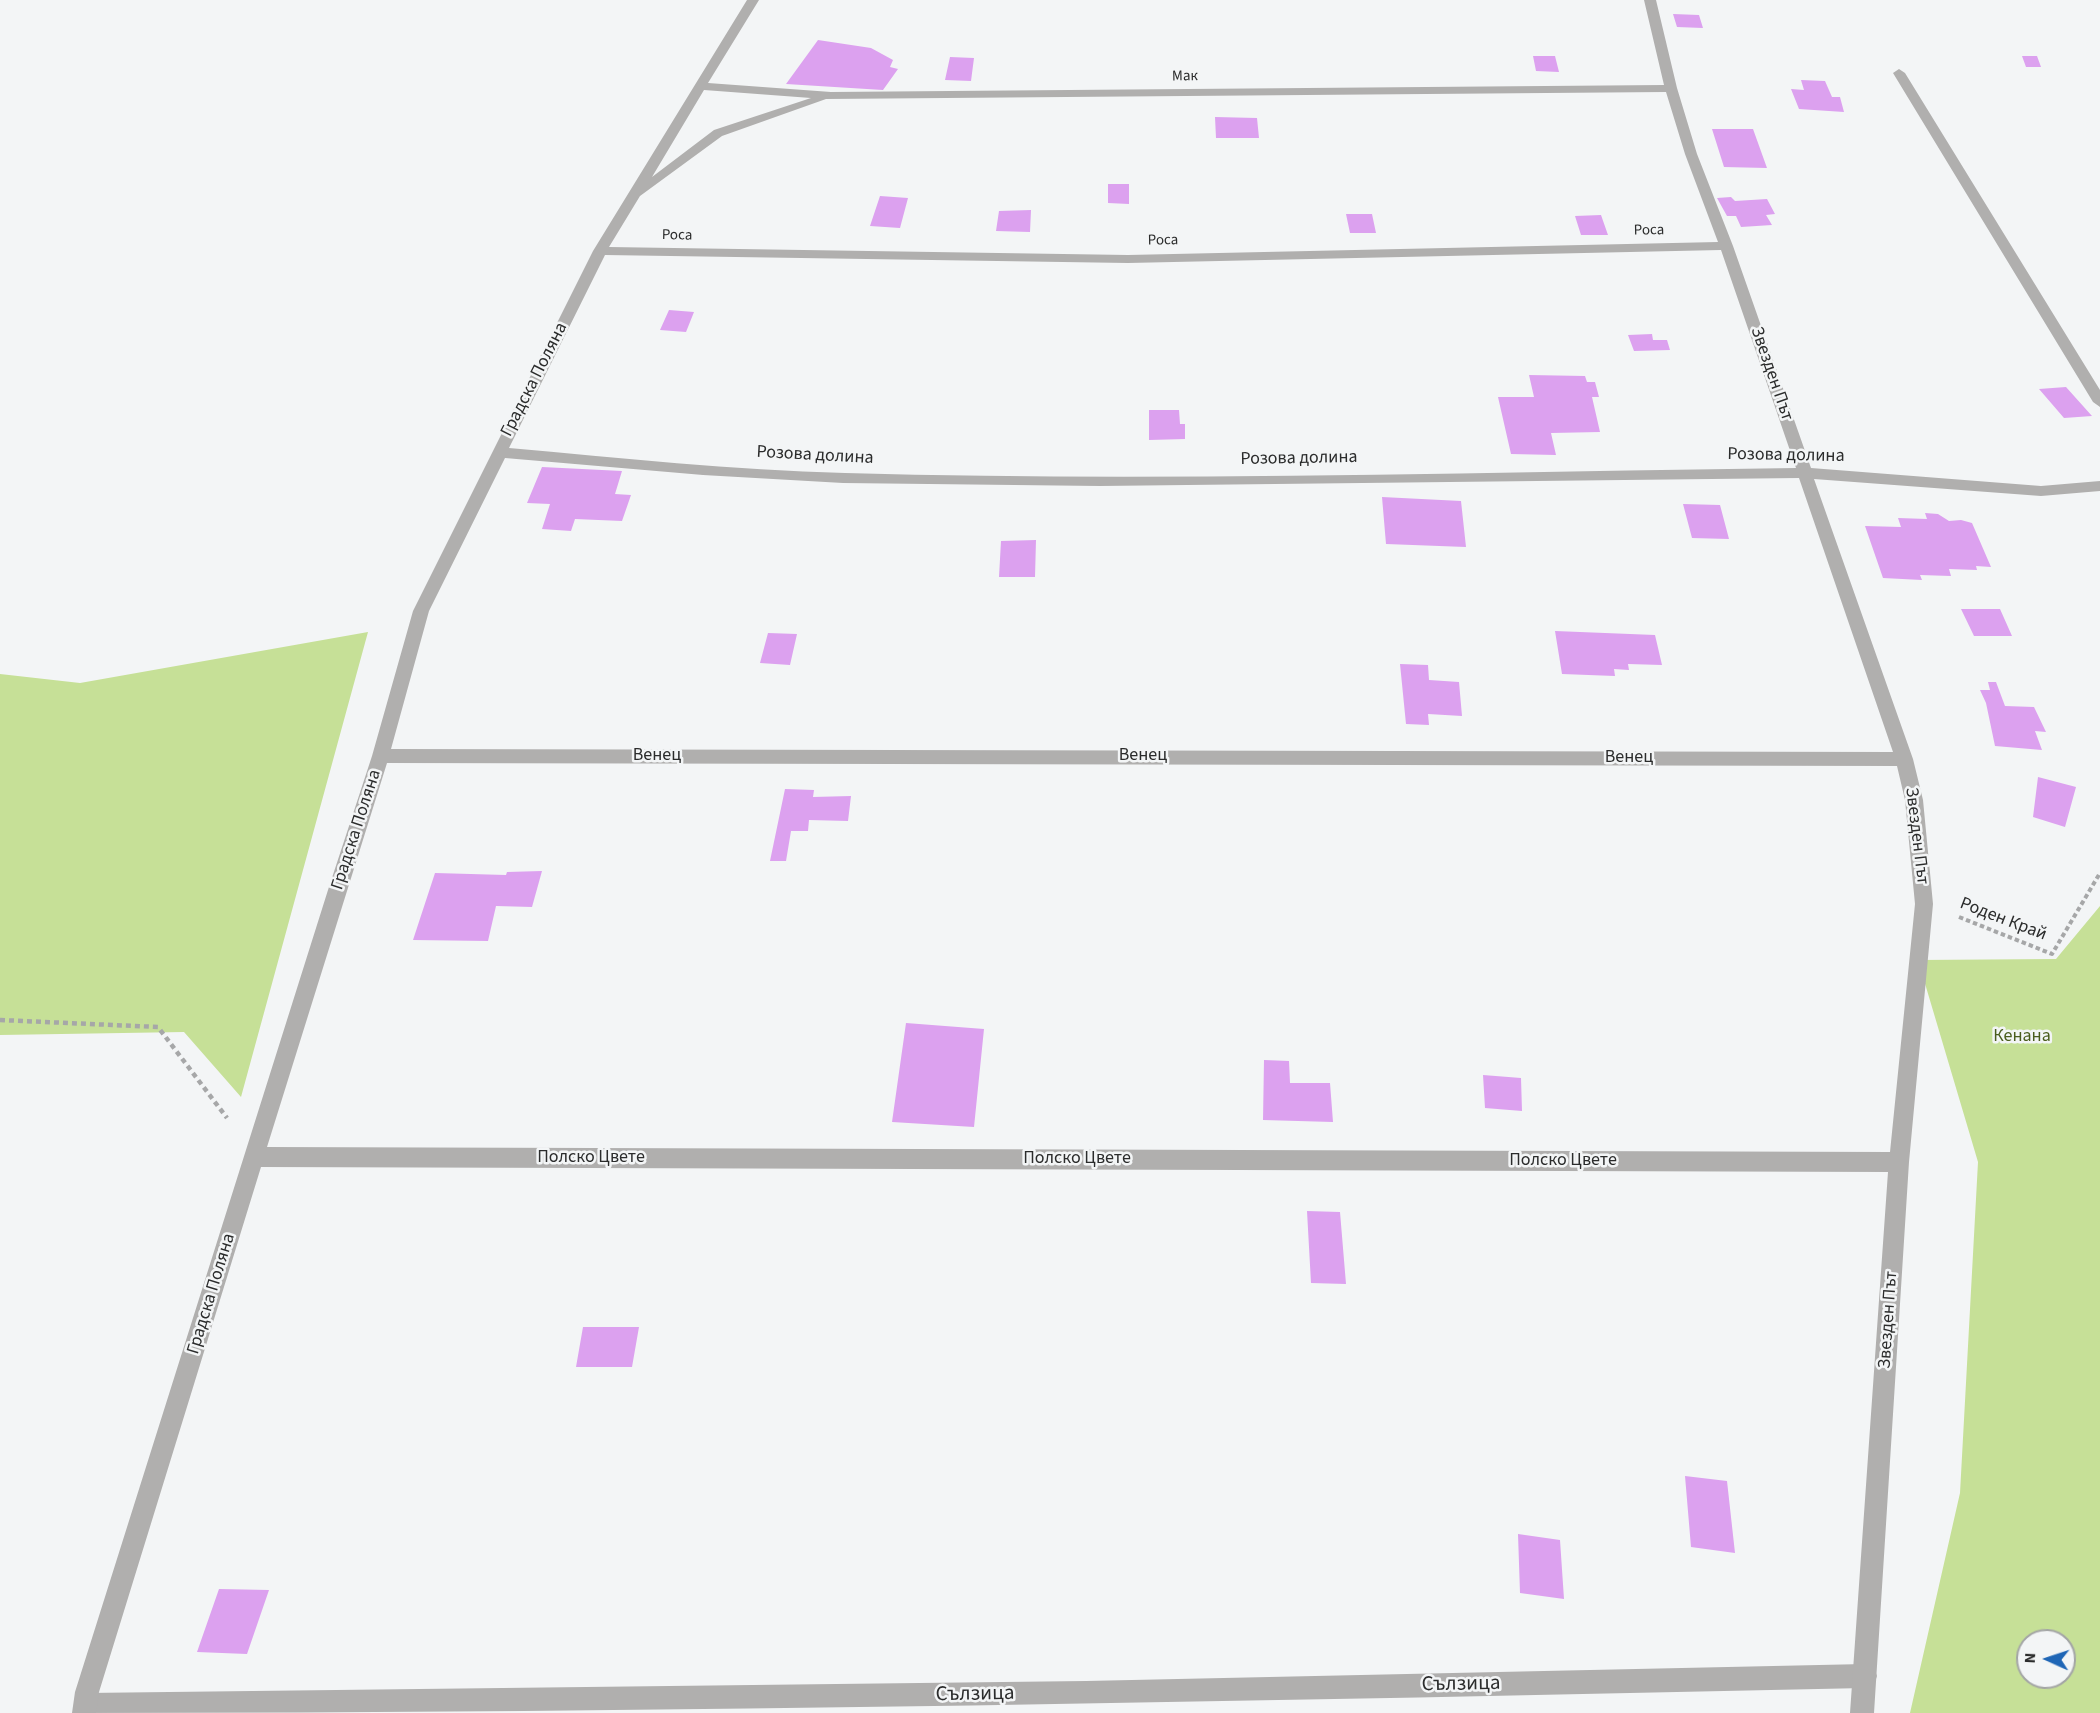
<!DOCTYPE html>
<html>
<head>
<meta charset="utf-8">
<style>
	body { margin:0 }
	#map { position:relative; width:2100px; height:1713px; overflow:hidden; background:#f3f5f6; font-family:"Source Sans 3",sans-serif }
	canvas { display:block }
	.north { position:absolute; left:2016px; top:1629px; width:60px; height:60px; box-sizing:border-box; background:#f3f5f6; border:2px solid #a3a5a5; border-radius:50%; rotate:273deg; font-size:16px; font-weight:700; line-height:24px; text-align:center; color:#2b2c2c }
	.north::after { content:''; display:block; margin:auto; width:21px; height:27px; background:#1f66b6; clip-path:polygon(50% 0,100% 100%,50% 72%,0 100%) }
</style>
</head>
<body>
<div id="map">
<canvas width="2100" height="1713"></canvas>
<div class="north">N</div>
</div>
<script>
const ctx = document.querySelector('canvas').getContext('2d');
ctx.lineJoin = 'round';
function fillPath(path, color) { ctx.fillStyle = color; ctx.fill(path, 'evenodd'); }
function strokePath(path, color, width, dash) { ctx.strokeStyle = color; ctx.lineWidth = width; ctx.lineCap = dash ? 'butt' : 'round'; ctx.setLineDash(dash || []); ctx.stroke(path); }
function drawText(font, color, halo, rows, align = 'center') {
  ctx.font = font + ' "Source Sans 3",sans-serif'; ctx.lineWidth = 5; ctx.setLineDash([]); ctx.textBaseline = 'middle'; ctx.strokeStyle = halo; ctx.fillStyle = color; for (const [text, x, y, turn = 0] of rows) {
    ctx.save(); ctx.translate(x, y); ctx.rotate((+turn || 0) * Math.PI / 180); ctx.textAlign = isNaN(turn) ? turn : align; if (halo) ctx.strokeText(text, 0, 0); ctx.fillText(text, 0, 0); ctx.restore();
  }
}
fillPath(new Path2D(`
	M368,632L241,1097L184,1032L0,1035V674L80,683Z
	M2100,906V1713H1910L1960,1493L1978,1162L1918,960L2056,959ZM2028,1641H2064V1677H2028Z`), '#c6e097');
fillPath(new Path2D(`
	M1673,14L1699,15L1703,28L1677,27Z
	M818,40L871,48L893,60L890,67L898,69L883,90L786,84Z
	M1533,56H1555L1559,72L1536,71Z
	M2022,56H2037L2041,67H2026Z
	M950,57L974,58L971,81L945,80Z
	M1801,80L1825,81L1832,97H1840L1844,112L1799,109L1791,89L1804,90Z
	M1215,117L1257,118L1259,138H1216Z
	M1712,129H1753L1767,168L1724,167Z
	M1108,184H1129V204L1108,203Z
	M880,196L908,198L900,228L870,226Z
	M1731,197L1735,201L1767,199L1775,214L1766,215L1772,225L1741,227L1736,216H1727L1717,198Z
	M1031,210L1030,232L996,231L999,211Z
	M1346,214H1372L1376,233H1350Z
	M1601,215L1608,235H1581L1575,216Z
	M669,310L694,312L686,332L660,330Z
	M1652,334L1653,340H1667L1670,350L1634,351L1628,335Z
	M1529,375L1585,376L1587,382H1595L1599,397H1592L1600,432L1551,433L1556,455L1511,454L1498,397H1534Z
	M2066,387L2092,416L2064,418L2039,389Z
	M1149,410H1179L1180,424H1185V439L1149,440Z
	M542,467L622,471L615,494L631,495L622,521L575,519L571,531L542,529L550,504L527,503Z
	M1382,497L1461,501L1466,547L1386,544Z
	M1683,504L1720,505L1729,539L1692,538Z
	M1925,513L1938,514L1949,521L1961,520L1972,523L1991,567L1976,566L1977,570L1949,569L1951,576L1920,575L1922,580L1883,578L1865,526L1901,527L1898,518L1927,519Z
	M1036,540L1035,577H999L1001,541Z
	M1961,609H2000L2012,636H1974Z
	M1555,631L1655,635L1662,665L1628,664L1629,670L1614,669L1615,676L1562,674Z
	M768,633L797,634L790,665L760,663Z
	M1400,664L1428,665L1429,680L1459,682L1462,716L1428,714L1429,725L1406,724Z
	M1988,682H1996L2005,706L2034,707L2046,732L2035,731L2042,750L1995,746L1986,703L1980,690H1990Z
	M2038,777L2076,787L2065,827L2033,817Z
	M785,789L814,790L813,797L851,796L848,821L809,820L808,831H791L786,861H770Z
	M542,871L532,907L496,906L488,941L413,940L435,873L506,875L507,872Z
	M906,1023L984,1029L974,1127L892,1122Z
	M1264,1060L1289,1061L1290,1083H1330L1333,1122L1263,1120Z
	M1483,1075L1521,1078L1522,1111L1485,1108Z
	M1307,1211L1340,1212L1346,1284L1311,1283Z
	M583,1327H639L632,1367H576Z
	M1685,1476L1727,1481L1735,1553L1691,1547Z
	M1518,1534L1560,1540L1564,1599L1520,1593Z
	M219,1589L269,1590L247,1654L197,1652Z`), '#dca1ef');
strokePath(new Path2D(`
	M1959,917L2052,954L2100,873`), '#a6a7a8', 4, [4.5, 3]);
strokePath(new Path2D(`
	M0,1020L158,1027L227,1118`), '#a6a7a8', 4.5, [5, 4]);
fillPath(new Path2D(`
	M1899,69L1905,73L2100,390V407L2093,402L1893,73Z
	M1865,1664L1874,1667L1877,1676L1874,1685L1865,1688C1269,1701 673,1713 77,1713L74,1705L77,1696L86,1693L1086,1681Z`), '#b0afae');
fillPath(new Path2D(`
	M747,0H759L708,83L831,92L1664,85L1644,0H1656L1677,88L1697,154L1733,246L1811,468L2041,486L2100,481V491L2041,496L1814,479L1913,759L1923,800L1933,904L1909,1162L1874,1713H1850L1888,1172L261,1167L99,1692L96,1713H72L75,1692L328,890L372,756L413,611L593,251ZM704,90L811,98L714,130L652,177ZM1666,92L1685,154L1718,242L1128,255L609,247L640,196L722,136L826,99ZM1721,250L1796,468C1479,472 1161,482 845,473C733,470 621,458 509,448L605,255L1128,263ZM505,458L703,475L843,483L1100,486L1799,478L1893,752L391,749L429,611ZM387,763L1897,766L1905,800L1915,904L1890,1152L267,1147Z`), '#b0afae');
drawText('15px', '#2b2c2c', '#f3f5f6', [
	["Мак",1185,77,-1],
	["Роса",1649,231,-1],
	["Роса",677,236,1],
	["Роса",1163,241,-1]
]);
drawText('18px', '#2b2c2c', '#f3f5f6', [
	["Звезден Път",1771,374,71],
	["Градска Поляна",535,380,-63],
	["Розова долина",815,456,3],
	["Розова долина",1786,456,1],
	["Розова долина",1299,459,-1],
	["Венец",657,756],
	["Венец",1143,756],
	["Венец",1629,758],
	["Градска Поляна",357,830,-72],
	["Звезден Път",1916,836,83],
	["Роден Край",2003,920,21],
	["Полско Цвете",591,1158],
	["Полско Цвете",1077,1159],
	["Полско Цвете",1563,1161],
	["Градска Поляна",212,1294,-73],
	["Звезден Път",1889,1320,-86]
]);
drawText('18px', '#4a5d1d', '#f3f5f6', [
	["Кенана",2022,1037]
]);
drawText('21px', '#2b2c2c', '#f3f5f6', [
	["Сълзица",1461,1685,-1],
	["Сълзица",975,1695,-1]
]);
</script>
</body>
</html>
